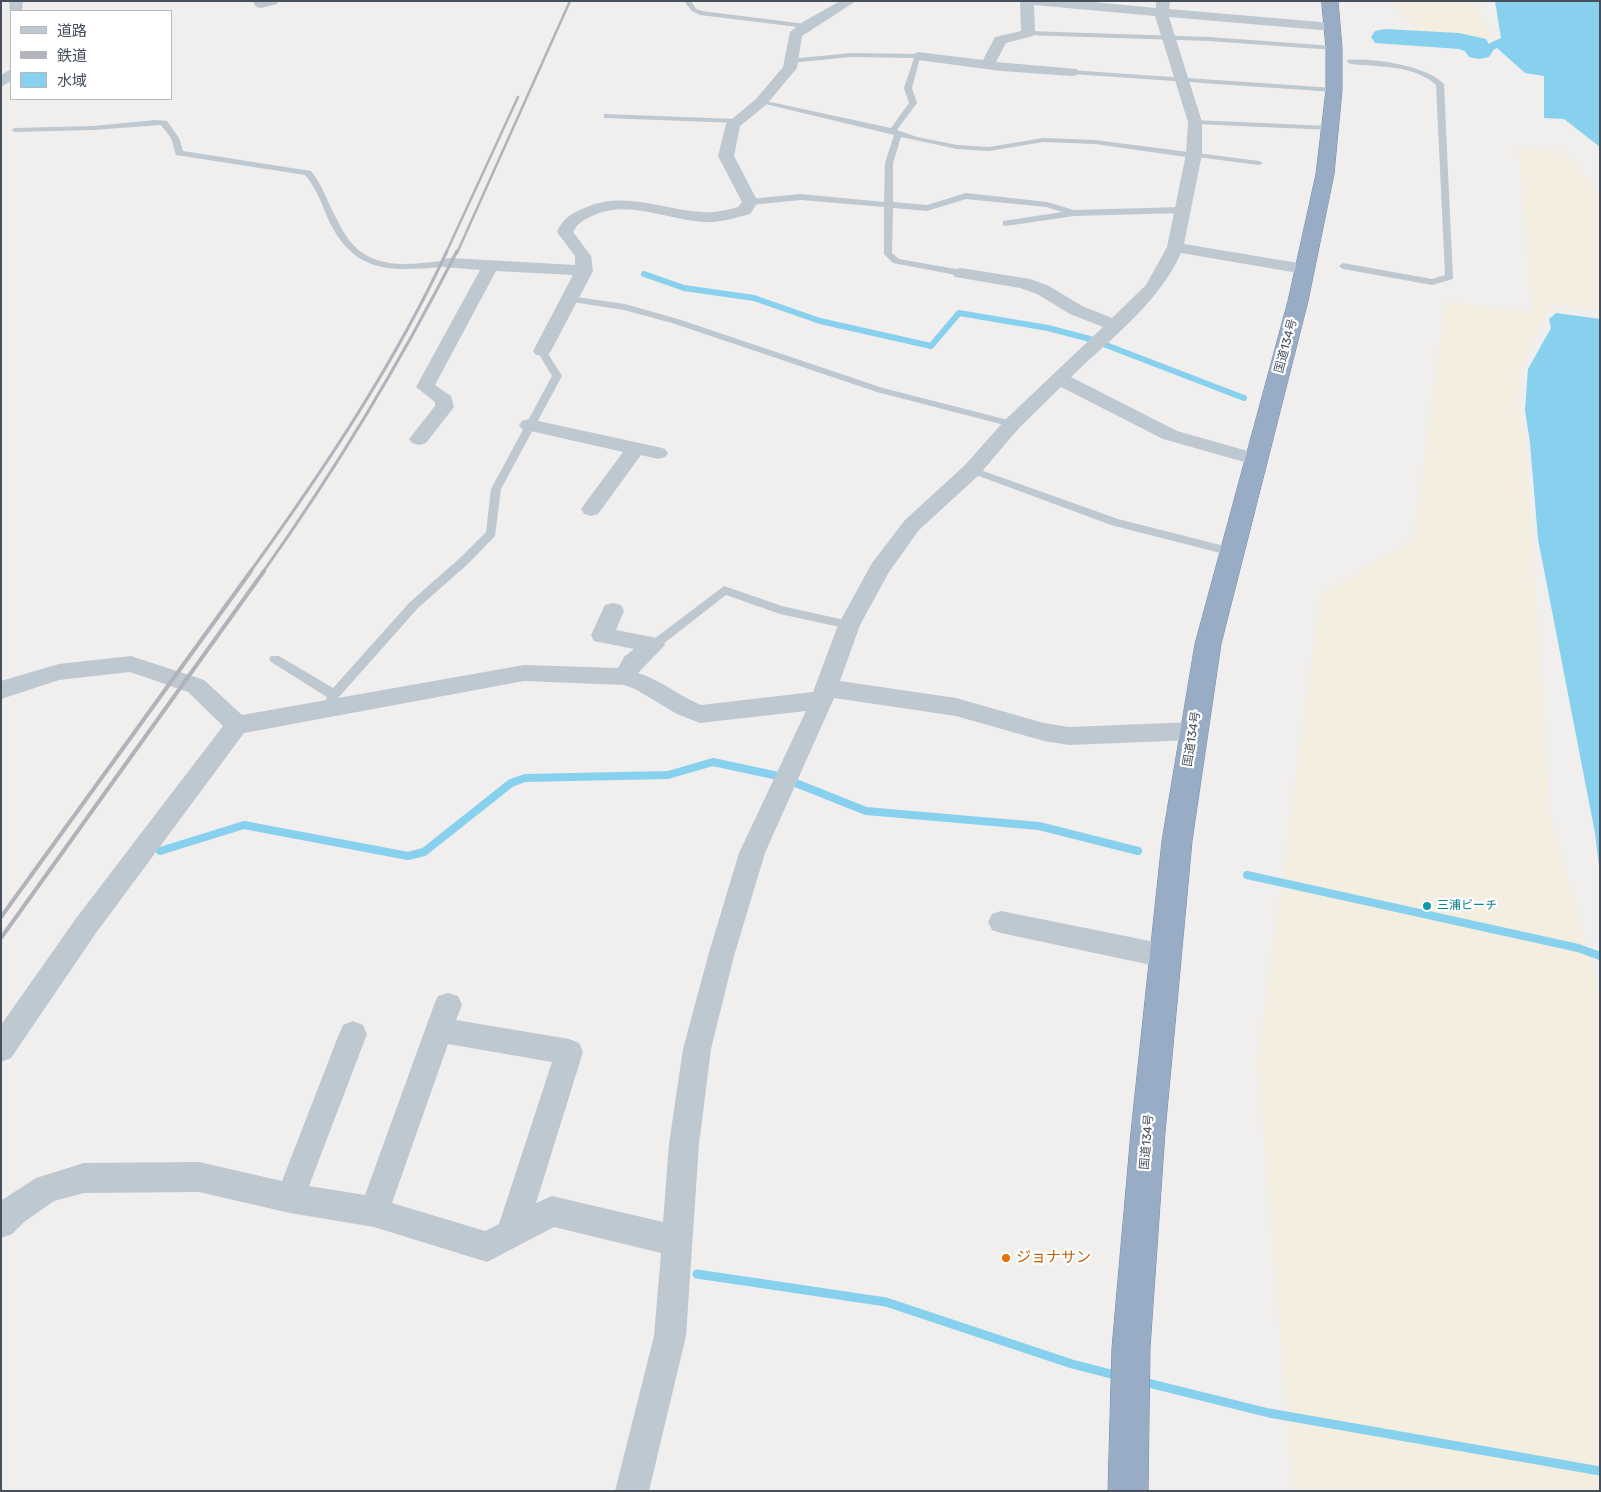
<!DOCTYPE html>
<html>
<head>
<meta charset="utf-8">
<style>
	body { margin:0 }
	#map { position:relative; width:1601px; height:1492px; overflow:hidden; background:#f1eeee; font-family:Rubik,"Noto Sans JP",sans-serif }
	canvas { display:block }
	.frame { position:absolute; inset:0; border:2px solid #46505c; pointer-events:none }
	.legend { position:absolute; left:10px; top:10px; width:162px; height:90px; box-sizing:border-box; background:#fff; border:1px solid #b5b9be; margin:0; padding:6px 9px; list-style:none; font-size:15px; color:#46505c }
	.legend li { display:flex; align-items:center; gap:10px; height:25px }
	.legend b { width:25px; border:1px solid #b5b9be }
</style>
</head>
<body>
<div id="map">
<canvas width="1601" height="1492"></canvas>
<div class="frame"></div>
<ul class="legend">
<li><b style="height:6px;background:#bec8d1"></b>道路</li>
<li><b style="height:6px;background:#b0b3b9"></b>鉄道</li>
<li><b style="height:14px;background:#87d1ee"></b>水域</li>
</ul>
</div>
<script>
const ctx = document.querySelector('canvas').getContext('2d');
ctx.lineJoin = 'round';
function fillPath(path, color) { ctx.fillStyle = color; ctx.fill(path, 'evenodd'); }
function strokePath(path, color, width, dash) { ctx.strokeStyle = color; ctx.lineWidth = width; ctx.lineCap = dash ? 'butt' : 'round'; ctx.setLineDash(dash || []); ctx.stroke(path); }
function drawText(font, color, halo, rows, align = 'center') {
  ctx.font = font + ' Rubik,"Noto Sans JP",sans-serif'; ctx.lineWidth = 4.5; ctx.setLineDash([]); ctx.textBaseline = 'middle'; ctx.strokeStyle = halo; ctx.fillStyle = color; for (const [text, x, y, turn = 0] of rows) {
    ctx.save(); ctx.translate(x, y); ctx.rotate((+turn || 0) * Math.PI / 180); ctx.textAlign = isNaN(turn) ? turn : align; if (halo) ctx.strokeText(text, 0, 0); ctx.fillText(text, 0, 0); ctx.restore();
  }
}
fillPath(new Path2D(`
	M1390,1H1471L1493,38L1417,35L1412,23Z
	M1519,148L1562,151L1600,194V309L1551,304L1521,367L1517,406L1525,437L1550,814L1600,997V1491H1294L1258,1061L1321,595L1414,539L1446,302L1533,313Z`), '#f3eedf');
fillPath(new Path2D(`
	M1495,1H1600V147L1564,119L1544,118V76L1525,73L1497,48L1484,55L1479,54V51L1484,52L1490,43L1501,38Z
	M1556,313L1600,319V873L1595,833L1538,539L1530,443L1525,410L1528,369L1551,328L1549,319Z`), '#87d1ee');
strokePath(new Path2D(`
	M644,274L684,288L754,298L820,321L931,346L959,313L1048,328L1090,339
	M1106,345L1244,398`), '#87d1ee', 6);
strokePath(new Path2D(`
	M160,851L244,825L408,856L424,852L511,783L525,778L668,775L713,762L778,776L866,811L1039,826L1138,851
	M1247,875L1578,948L1600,956`), '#87d1ee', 8);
strokePath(new Path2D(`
	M697,1274L886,1302L1072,1364L1119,1376
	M1140,1381L1269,1413L1600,1471`), '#87d1ee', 9);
fillPath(new Path2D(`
	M1385,29L1459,33L1486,39L1493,51L1489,57L1479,59L1469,57L1465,51L1459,49L1375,43L1371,37L1375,31Z`), '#87d1ee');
const trunk = new Path2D(`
	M1322,1H1338L1342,48V90L1334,174L1308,301L1221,644L1192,841L1165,1132L1150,1348L1148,1491H1108L1112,1348L1131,1132L1162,841L1195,644L1288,301L1316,174L1326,90V48Z`);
strokePath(trunk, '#7088ab', 1);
fillPath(new Path2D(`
	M684,1H691L696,9L702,11L806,24L810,26L806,28L700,15L692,11Z
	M1028,31L1209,37L1334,46L1338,48L1334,50L1209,41L1025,35V31Z
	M851,53L921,54L912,88L917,103L897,130L917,137L957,145L989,147L1043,138L1095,140L1259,161L1263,163L1259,165L1197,157L1193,158L1095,144L1043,142L989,151L957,149L901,137L893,163V202L927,205L966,193L1047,202L1074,210L1181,207L1185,210L1181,213L1074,216L1006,226L1003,225V221L1062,212L1046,207L966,199L927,211L893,208L892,253L899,259L961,270L965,273L961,276L893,263L884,254V207L801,200L750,205L746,202L750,199L801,194L884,202L885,163L894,135L757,102L761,100L891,128L909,103L904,88L914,58L851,57L790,63L786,61L790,59Z
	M1348,60C1372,57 1428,66 1444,84L1453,279L1432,285L1343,269L1339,266L1343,263L1432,279L1445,275L1436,85C1415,65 1379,67 1351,64L1347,62Z
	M1069,70L1334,88L1338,90L1334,92L1072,74L1068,72Z
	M604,114L736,119L740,121L736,123L607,118H604Z
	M156,120L167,121L179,138L183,151L311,171C320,182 325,195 331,208C337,219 342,231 350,241C374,272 416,264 450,260L454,263L450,266C398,271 357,277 330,223C323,208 317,188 305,175L176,155L171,138L161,125L93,130L15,132L11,130L15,128L93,126Z
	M1192,120L1331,126L1335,128L1331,130L1195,124L1191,122Z
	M569,296L625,304L678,319L883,388L1016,422L1017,424L1012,427L877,392L672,323L624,310L566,301L564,299Z
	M542,348L545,349L562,376L501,489L495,536L469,563L418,608L339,697L332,713H324L322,710L327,697L271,662L269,659L271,656H279L333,688L410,602L461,557L486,532L491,489L552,376L537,351Z
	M972,467L1118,519L1232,548L1238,552L1232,556L1111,525L968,472L967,470Z
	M724,586L782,606L849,621L855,625L849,629L780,614L726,595L658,648H650L648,645L650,642Z`), '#bec8d1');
fillPath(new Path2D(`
	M9,1H23L22,11H11L10,14Z
	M253,1H278L277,4L261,8L256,7Z
	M840,1H856L802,36L797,68L766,105L740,126L734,156L758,202L750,214C735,218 719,223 704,222C665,220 628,198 590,217C583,220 577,224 573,232L591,256L593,271L551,351L548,355H536L533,351L573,275L496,271L435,385L451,396L454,407L426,443L419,445L412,443L409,439L435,406V402L416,387L480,270L444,267L442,263L444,259L450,258L575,265V256L557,232C562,220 570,214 582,209C623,189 661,210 704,212C715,213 727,210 738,207L742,202L718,156L726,124L756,99L783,67L790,32L801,23Z
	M1020,1H1083L1156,8V1H1170L1169,9L1332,23L1339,27L1332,31L1169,17L1202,122V154L1184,244L1310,265L1313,269L1310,273L1304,274L1181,253C1158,304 1110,339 1071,377L1177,431L1262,455L1265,459L1262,463L1255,465L1163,439L1061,387L1019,428L979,475L919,530L889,572L860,625L840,681L956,698L1044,723L1069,727L1193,722L1201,725L1205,731L1201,737L1193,740L1069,745L1044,741L956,716L834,698L765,853L734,956L711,1049L699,1144L686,1336L649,1491H615L654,1336L661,1253L554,1227L487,1262L374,1227L290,1213L199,1192L84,1193L54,1201L24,1222L12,1234L1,1238L2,1200L36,1178L84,1163L199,1162L282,1181L339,1034L343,1025L353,1021L363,1025L367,1034L309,1186L365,1195L434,1005L438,996L448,993L458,996L462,1005L456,1020L569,1039L579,1043L583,1052L536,1203L552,1196L663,1222L669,1144L683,1049L708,956L739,853L806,711L700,723L677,714L635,689L624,685L524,681L244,733L96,933L11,1058L1,1062V1025L77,917L223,726L188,692L130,672L59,680L1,699V681L59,664L131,656L204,680L242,715L524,665L618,668L624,657L634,649L594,641L591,635L605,605L613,603L621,605L624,611L616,630L662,639L665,645L638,673C661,680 679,696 701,705L813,692L838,625L872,563L905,520L965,465L1005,420L1103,327L1070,314L1037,294L1020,288L955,277L952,273L955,269L961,268L1030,279L1049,286L1082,306L1112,318L1146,285L1167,247L1186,154L1188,122L1155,16L1034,5L1035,33L1033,36L1006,43L996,62L1077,69L1079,72L1077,75L1072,76L1001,71L918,60L911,56L918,52L983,60L995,37L1021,31ZM448,1044L552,1062L499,1224L485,1231L392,1203Z
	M11,69V81L1,87V75Z
	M529,419L658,447L665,449L668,453L665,457L658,459L641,455L598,514L591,516L584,514L581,509L623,452L522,429L519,425L522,421Z
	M1001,911L1165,944L1174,948L1178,956L1174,964L1165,968L1001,933L992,930L988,922L992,914Z`), '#bec8d1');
fillPath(trunk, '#99acc6');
strokePath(new Path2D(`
	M446,253L518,97
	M457,253L570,1`), '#b0b3b9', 2.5);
strokePath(new Path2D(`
	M250,572C323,471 394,365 447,251
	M263,572C337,468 399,365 457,251`), '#b0b3b9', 3);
strokePath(new Path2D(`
	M1,917L251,571
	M1,938L264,571`), '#b0b3b9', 4);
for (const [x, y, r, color] of [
	[1427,906,5,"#0f9aa8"],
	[1006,1258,5,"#e8710a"]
]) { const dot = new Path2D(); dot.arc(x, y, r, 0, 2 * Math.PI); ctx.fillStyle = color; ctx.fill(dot); strokePath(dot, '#fff', 2); }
drawText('12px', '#46505c', '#fff', [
	["国道134号",1286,346,-75],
	["国道134号",1192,739,-81],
	["国道134号",1147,1142,-85]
]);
drawText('12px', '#0d838f', '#fff', [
	["三浦ビーチ",1437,906]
], 'left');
drawText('15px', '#c56008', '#fff', [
	["ジョナサン",1016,1258]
], 'left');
</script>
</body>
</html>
